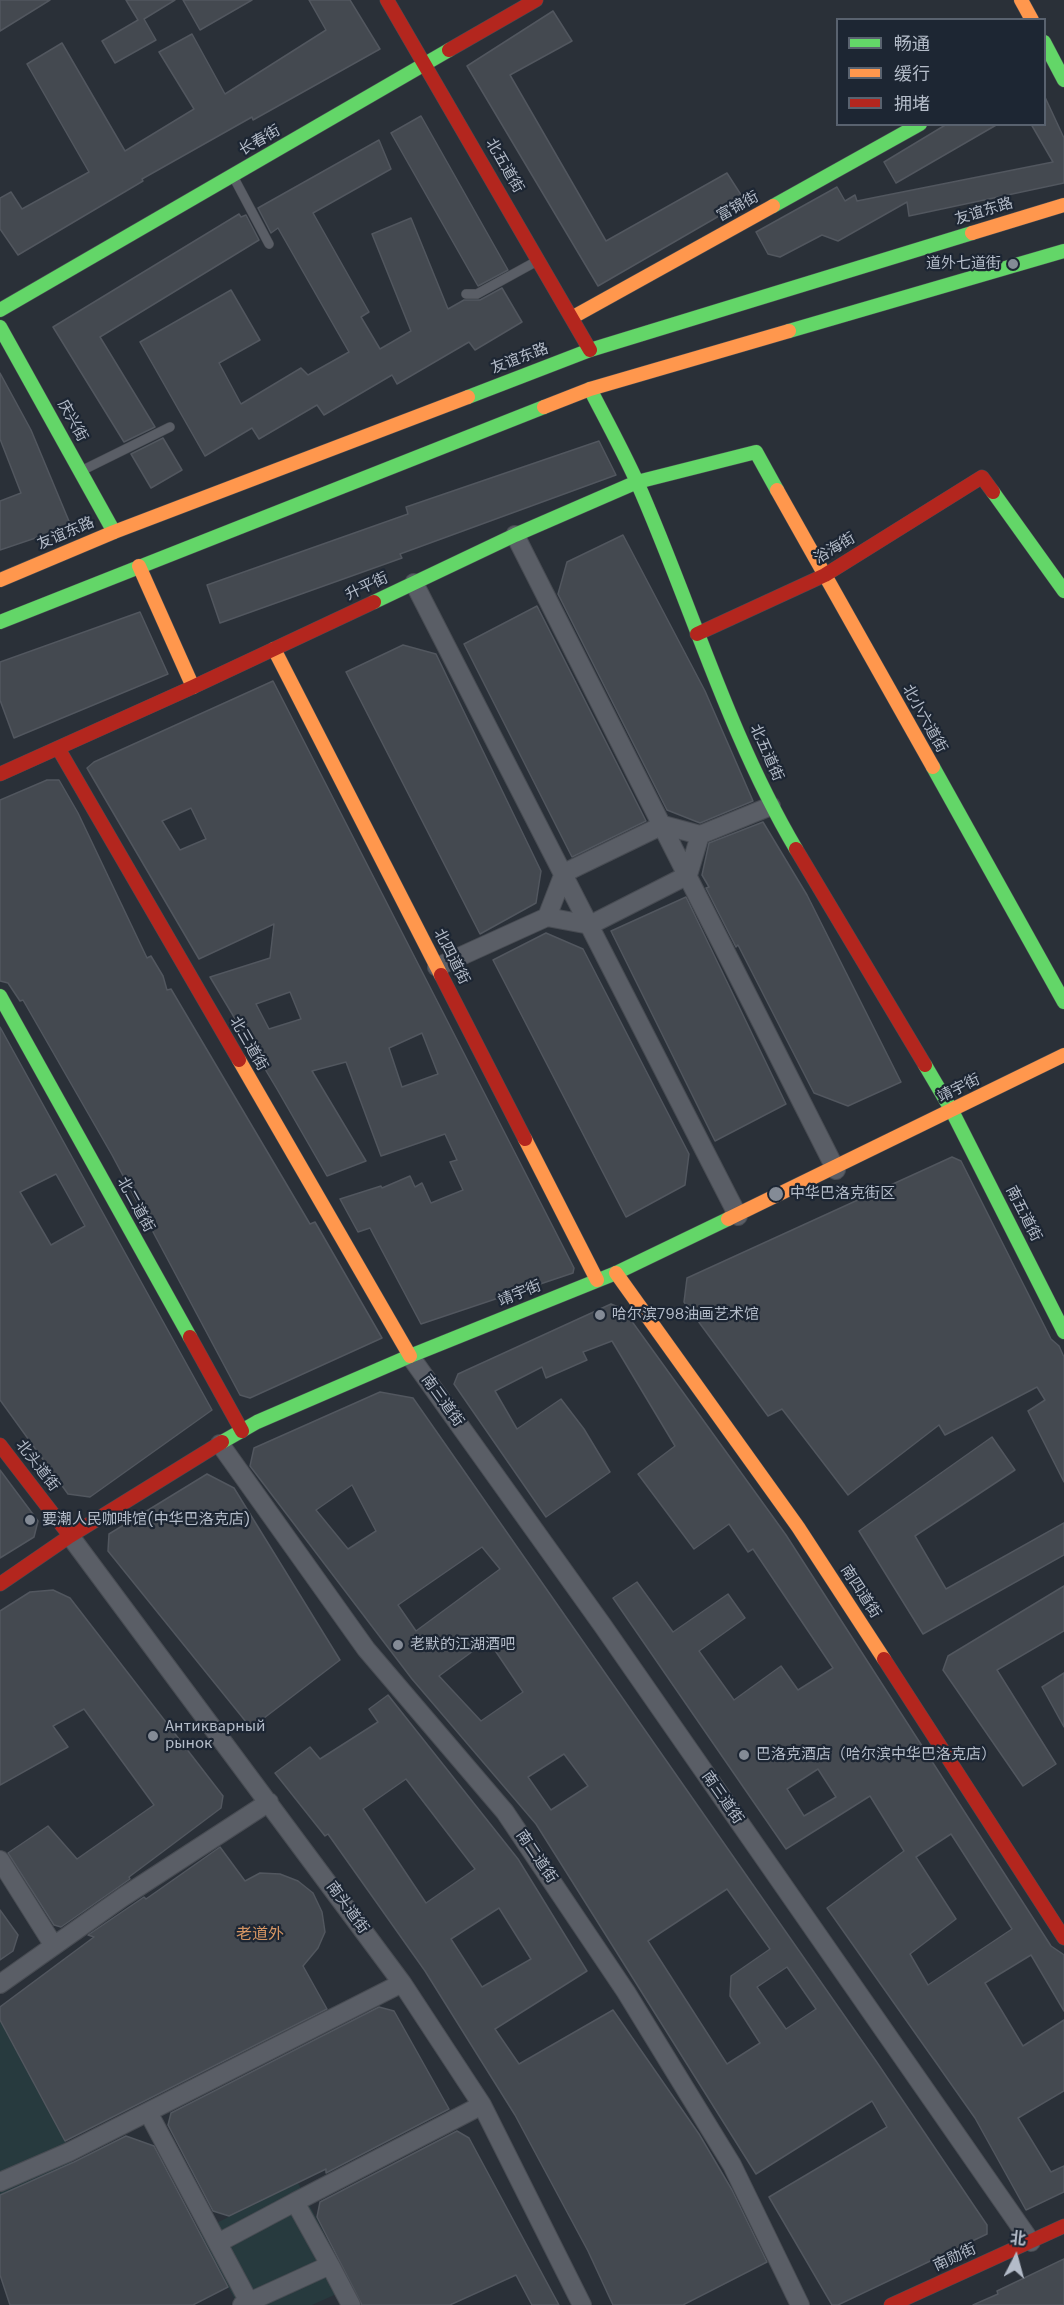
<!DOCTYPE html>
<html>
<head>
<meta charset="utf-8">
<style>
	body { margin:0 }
	#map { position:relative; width:1064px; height:2305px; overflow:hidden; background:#2a3038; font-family:Poppins,"Noto Sans SC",sans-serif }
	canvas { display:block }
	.legend { position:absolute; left:836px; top:18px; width:210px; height:108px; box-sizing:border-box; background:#1d2633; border:2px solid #59626f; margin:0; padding:8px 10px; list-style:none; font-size:18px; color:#b4bcc9 }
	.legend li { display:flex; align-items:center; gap:12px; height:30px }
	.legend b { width:30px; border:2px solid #59626f }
	.north { position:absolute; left:986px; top:2227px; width:60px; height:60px; -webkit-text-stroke:4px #1d2633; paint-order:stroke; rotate:6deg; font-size:16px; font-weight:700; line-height:24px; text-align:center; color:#b4bcc9 }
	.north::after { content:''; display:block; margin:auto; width:21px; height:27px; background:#b4bcc9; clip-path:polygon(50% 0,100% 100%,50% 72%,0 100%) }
</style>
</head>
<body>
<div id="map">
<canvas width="1064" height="2305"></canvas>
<ul class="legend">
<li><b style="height:8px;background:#63d668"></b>畅通</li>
<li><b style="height:8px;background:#ff974d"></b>缓行</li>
<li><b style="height:8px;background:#b3261e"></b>拥堵</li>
</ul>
<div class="north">北</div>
</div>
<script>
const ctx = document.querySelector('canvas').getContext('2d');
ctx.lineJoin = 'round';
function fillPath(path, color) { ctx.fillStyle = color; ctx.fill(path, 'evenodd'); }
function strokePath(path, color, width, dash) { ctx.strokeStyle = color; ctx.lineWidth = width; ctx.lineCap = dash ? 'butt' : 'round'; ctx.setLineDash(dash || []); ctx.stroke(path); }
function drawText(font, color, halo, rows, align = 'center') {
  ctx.font = font + ' Poppins,"Noto Sans SC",sans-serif'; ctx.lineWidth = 4.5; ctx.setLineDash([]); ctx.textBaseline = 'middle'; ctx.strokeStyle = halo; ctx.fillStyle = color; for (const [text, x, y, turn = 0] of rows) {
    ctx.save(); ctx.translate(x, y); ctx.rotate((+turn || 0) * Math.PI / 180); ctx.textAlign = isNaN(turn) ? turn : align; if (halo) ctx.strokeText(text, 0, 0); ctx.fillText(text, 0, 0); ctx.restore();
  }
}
fillPath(new Path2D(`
	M0,2020L67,2144L72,2163L0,2195Z
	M298,2183L352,2287L312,2305H238L198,2232Z`), '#273a3e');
const building = new Path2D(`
	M0,0H50L0,31Z
	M126,0H175L144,19L156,40L115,63L102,41L138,20Z
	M183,0H252L200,30Z
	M309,0H350L380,49L253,120L252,117L142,179L143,181L18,255L0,229V198L11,192L22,209L89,172L27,64L62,43L125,151L194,109L159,52L192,34L225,94L326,30Z
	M553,11L572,41L510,75L606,241L727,173L745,201L598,286L467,66Z
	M1044,95L1064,138V183L909,216L907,202L838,241L822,235L780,257L768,254L756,232L837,187L845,201L855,195L857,201L1053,162L1031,124H1044Z
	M421,116L508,270L478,286L391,133Z
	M947,124H998L896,183L884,162Z
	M379,140L391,169L313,213L369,312L361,317L380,349L411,331L372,234L411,218L448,309L464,300H480L502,288L522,322L475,350L469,342L397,384L392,375L324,415L317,405L259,439L252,428L205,456L140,342L231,290L260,340L219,363L241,404L301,368L308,375L349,352L278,228L271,233L258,208Z
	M239,214L241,217L246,215L259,240L100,337L155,427L124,442L53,327Z
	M0,373L31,430L71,526L0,550V501L21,493L0,439Z
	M163,438L182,470L151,488L131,454Z
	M599,441L616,475L400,554L402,558L220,623L207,585L408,514L406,507Z
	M623,535L705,691L753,801L700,823L667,810L558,594L567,562Z
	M537,606L646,821L572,857L464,644Z
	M140,612L168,674L14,738L0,700V662Z
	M403,645L436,654L541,871L536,903L480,934L346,672Z
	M273,681L574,1268L573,1273L421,1324L370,1228L358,1232L340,1199L381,1186L382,1188L410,1176L415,1187L422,1183L431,1203L463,1190L450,1162L457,1160L445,1134L381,1156L346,1062L312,1071L366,1161L327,1176L277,1089L210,977L270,958L274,924L199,959L87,768L94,762ZM191,808L206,839L180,850L162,821ZM290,992L301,1019L269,1029L256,1004ZM422,1033L438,1074L402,1087L389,1048Z
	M47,780H59L78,813L147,958L151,956L163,976L167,990L171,989L310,1224L315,1222L382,1338L250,1398L240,1395L112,1155L23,1000L20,1001L8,983L0,981V800Z
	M763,822L807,895L901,1082L848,1106L814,1093L738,945L736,947L706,888L709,887L702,875L709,843Z
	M686,897L786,1104L715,1141L611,931Z
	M546,933L583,949L689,1154L685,1185L626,1217L493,960Z
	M0,1027L212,1410L90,1497L68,1494L0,1400ZM56,1174L85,1226L51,1245L20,1192Z
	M952,1157L961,1161L1051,1339L1059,1346L1064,1357V1482L1028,1411L1045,1400L1037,1387L945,1435L939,1425L848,1495L782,1409L768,1416L684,1302L687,1278Z
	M611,1304L623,1309L786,1535L1051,1946L1064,1955V2011L1031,1955L985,1983L1023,2046L1064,2020V2091L1018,2118L1051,2172L1064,2166V2192L1026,2210L975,2118L827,1908L904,1851L870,1796L786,1849L613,1598L637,1582L673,1632L728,1594L745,1618L699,1651L734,1700L781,1666L798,1690L833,1668L753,1549L748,1552L729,1524L694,1549L638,1474L675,1446L612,1341L583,1352L587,1360L546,1378L542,1367L495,1391L517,1429L561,1399L584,1429L610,1472L546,1517L454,1384L458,1374ZM818,1769L836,1797L804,1816L787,1789ZM951,1834L1012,1929L928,1985L910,1954L956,1919L916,1857Z
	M380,1392L413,1398L876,2061L987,2225V2234L838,2305H832L769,2197L887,2127L872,2101L756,2174L536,1824L412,1679L250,1466L254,1448ZM352,1485L376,1531L348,1549L316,1510ZM482,1547L500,1569L416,1631L398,1605ZM488,1640L523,1692L481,1721L439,1676ZM564,1754L588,1786L551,1810L528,1777ZM727,1889L770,1949L731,1976L730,1996L760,2043L727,2064L648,1941ZM787,1967L816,2009L786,2029L757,1987Z
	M992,1437L1015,1470L915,1536L946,1589L1064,1523V1555L923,1634L859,1531Z
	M0,1470L38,1521L34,1537L0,1558Z
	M207,1474L234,1488L340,1660L251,1728L108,1551L109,1534Z
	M1064,1586V1631L997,1670L1056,1764L1023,1786L943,1670L948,1656Z
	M53,1590L70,1598L223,1796L221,1808L129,1877L130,1879L61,1927L54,1925L8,1853L48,1826L77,1859L154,1805L84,1709L53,1726L68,1747L0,1785V1611L30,1592Z
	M1064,1673V1727L1042,1687Z
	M388,1695L518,1859L587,1971L495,2029L519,2064L613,2010L699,2134L732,2190L767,2262L683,2305H613L588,2251L515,2115L425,1971L328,1834L325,1836L275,1773L310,1747L320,1759L378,1722L369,1709ZM406,1779L475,1869L426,1903L363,1809ZM499,1908L531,1959L482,1987L451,1939Z
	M220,1847L245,1881L260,1873L280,1874L298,1881L313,1893L322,1912L325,1932L318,1948L303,1966L327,2009L65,2141L0,2020V2007L94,1937L88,1935L144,1897L146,1899Z
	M0,1910L18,1935L13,1951L0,1960Z
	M379,2007L394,2011L449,2109L326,2173V2169L229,2216L213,2211L168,2125L171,2113Z
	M457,2131L469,2138L559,2305H532L516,2275L450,2305H362L317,2217L320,2202Z
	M126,2136L154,2146L228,2287L193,2305H10L0,2275V2195L74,2162Z
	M1064,2259V2305H973L998,2294L997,2291Z`);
fillPath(building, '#444950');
strokePath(building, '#52575f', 1.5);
const lane = new Path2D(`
	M234,178L269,244
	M466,294H477L537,261
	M81,471L170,427`);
const street = new Path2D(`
	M515,535L836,1170
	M414,583L738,1216
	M547,917L590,925L688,875L700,835
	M437,967L547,917L564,873L663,825L700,835L771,806
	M410,1356L603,1626L1031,2242
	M220,1444L366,1649L505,1812L626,1992L732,2165L800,2305
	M70,1536L402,1983L482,2105L582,2305
	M0,1860L54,1946
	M0,1984L123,1897L269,1802
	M148,2112L249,2302L242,2305
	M0,2182L69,2152L402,1983
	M295,2202L482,2105
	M218,2243L295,2202L330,2265L249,2302
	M330,2265L351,2305`);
const fast = new Path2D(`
	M1044,42L1064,80
	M773,206L920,124
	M0,310L449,50
	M0,327L114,532
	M789,331L1064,251
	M590,389C606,420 623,451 637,482C691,604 728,734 796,849
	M468,397L590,350L972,233
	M993,492L1064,591
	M374,602L515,535L637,482L756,452L777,490
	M0,622L544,407
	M933,767L1064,1002
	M0,996L190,1337
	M925,1065L952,1111L1064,1332
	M222,1442L257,1422L410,1356L616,1273L728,1219`);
const slow = new Path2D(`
	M1021,0L1032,20
	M972,233L1064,205
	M573,317L773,206
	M544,407L590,389L789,331
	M777,490L933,767
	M139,566L193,687
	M0,580L114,532L468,397
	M274,649L441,975
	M239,1060L410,1356
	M525,1139L597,1280
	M728,1219L1064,1055
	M616,1273L798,1527L884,1659`);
const jam = new Path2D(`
	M387,0L590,350
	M449,50L536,0
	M697,634L825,575L982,477L993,492
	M58,748L239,1060
	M0,774L193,687L374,602
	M796,849L925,1065
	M441,975L525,1139
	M190,1337L242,1431
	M0,1445L70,1536
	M0,1584L70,1536L222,1442
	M884,1659L1064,1938
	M891,2305L1064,2226`);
strokePath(lane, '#484c53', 10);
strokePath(street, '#484c53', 20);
strokePath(fast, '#484c53', 15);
strokePath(slow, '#484c53', 15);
strokePath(jam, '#484c53', 15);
strokePath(lane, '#5a5e66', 9);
strokePath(street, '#5a5e66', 18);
strokePath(fast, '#63d668', 14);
strokePath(slow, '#ff974d', 14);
strokePath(jam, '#b3261e', 14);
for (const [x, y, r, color] of [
	[1013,264,6,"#848b96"],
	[776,1194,8,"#848b96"],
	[600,1315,6,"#848b96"],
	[30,1520,6,"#848b96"],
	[398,1645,6,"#848b96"],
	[153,1736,6,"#848b96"],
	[744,1755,6,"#848b96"]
]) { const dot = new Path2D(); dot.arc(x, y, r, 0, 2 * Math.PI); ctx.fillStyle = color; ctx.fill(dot); strokePath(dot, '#1d2633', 2); }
drawText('15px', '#b4bcc9', '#1d2633', [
	["长春街",260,141,-30],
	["北五道街",504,166,60],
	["富锦街",738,207,-29],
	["友谊东路",984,212,-17],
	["友谊东路",520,359,-21],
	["庆兴街",72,421,61],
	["友谊东路",66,534,-23],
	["浴海街",835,549,-31],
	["升平街",367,587,-25],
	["北小六道街",924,719,61],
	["北五道街",766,753,66],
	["北四道街",451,957,63],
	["北三道街",248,1044,60],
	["靖宇街",959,1089,-26],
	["北二道街",135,1205,61],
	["南五道街",1023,1214,63],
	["靖宇街",520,1294,-22],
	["南三道街",442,1401,54],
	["北头道街",37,1466,52],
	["南四道街",860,1592,57],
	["南三道街",722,1798,55],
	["南二道街",536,1857,56],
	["南头道街",347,1908,54],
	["南勋街",955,2258,-25]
]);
drawText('15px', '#b4bcc9', '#1d2633', [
	["道外七道街",1001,264,"right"],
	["中华巴洛克街区",790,1194],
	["哈尔滨798油画艺术馆",612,1315],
	["要潮人民咖啡馆(中华巴洛克店)",42,1520],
	["老默的江湖酒吧",410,1645],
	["Антикварный",165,1727],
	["рынок",165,1744],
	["巴洛克酒店（哈尔滨中华巴洛克店）",756,1755]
], 'left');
drawText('16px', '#d59563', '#1d2633', [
	["老道外",260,1935]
]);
</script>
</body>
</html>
